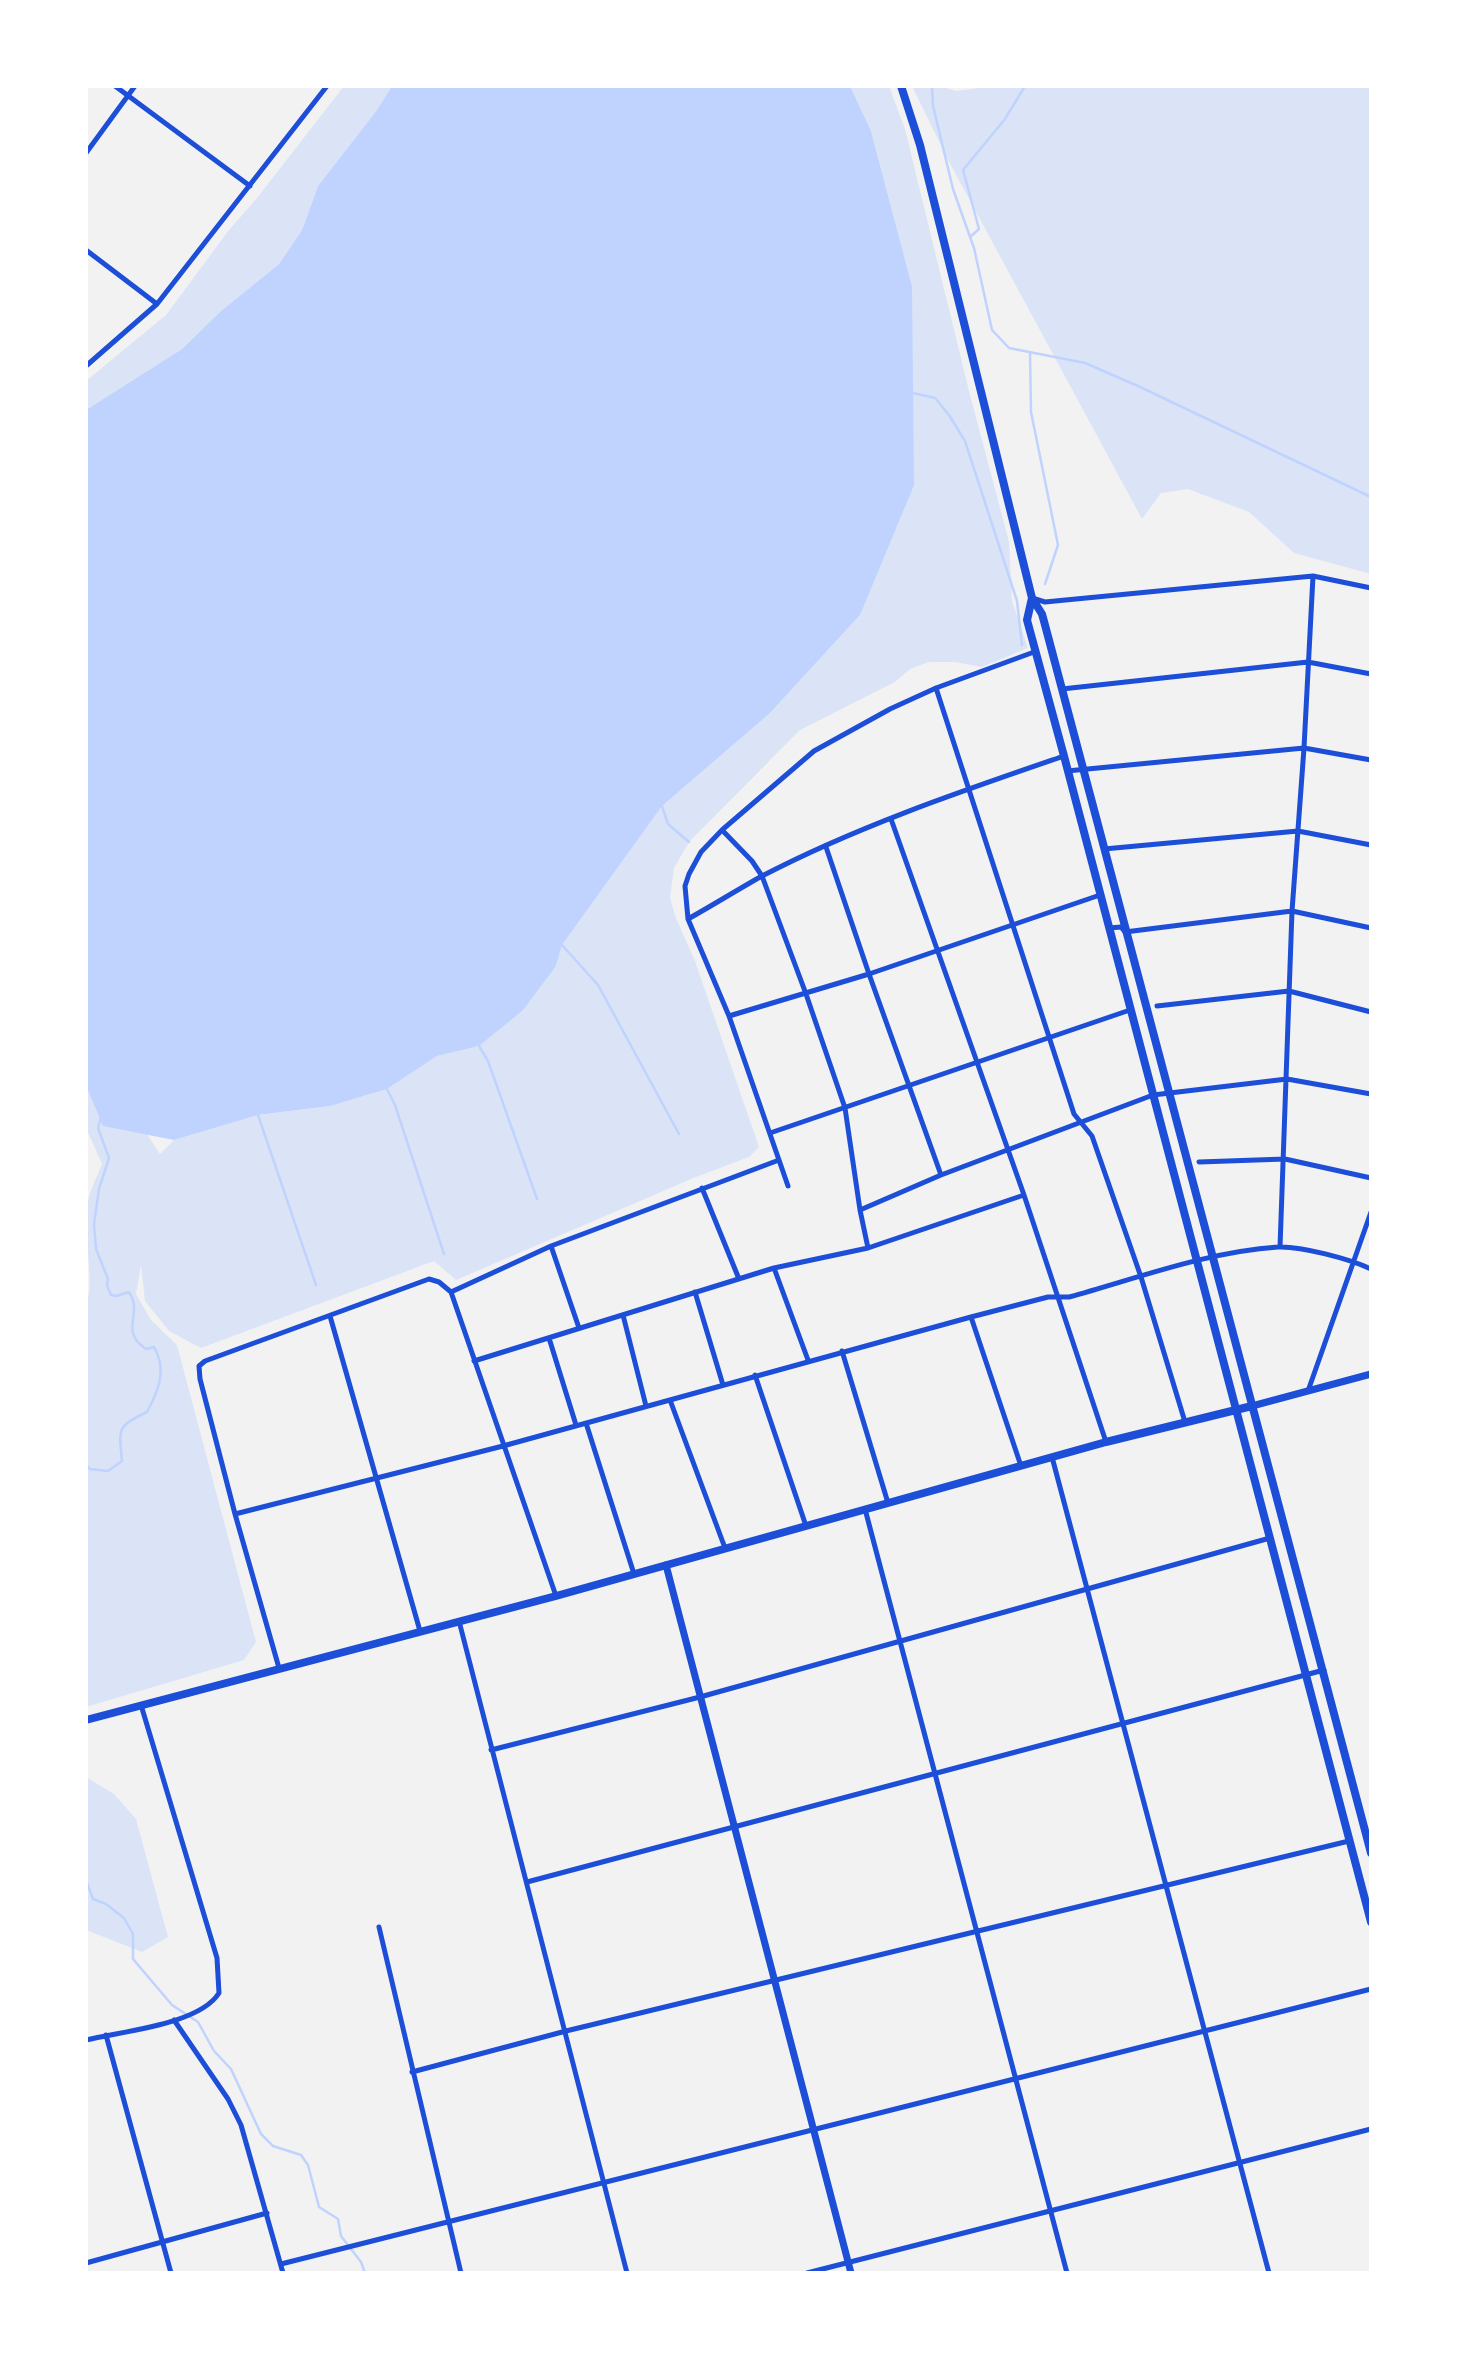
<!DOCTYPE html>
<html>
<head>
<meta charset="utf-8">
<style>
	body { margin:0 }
	#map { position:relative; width:1457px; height:2359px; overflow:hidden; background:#f2f2f2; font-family:Overpass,sans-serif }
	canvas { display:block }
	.frame { position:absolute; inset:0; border:88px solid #fff; pointer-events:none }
</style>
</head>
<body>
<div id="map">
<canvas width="1457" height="2359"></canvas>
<div class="frame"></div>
</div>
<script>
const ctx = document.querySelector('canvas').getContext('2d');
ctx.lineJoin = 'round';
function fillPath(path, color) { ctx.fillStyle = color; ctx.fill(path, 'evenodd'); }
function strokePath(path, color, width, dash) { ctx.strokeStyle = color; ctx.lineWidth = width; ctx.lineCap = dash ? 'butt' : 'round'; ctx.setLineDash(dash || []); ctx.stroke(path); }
fillPath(new Path2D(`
	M344,86H392L377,110L318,186L302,230L279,264L221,311L182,349L86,410V381L166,315L229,230L257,198Z
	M850,86H889L905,129L969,391L1009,542L1012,601L1028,648L982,667L955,662H929L910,669L895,682L800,730L689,842L674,868L670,898L676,918L695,961L759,1147L749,1157L696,1177L456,1280L434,1261L201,1348L169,1331L145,1301L141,1265L136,1294L151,1320L177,1345L256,1642L244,1660L86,1707V1306C95,1283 84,1240 86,1212C87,1196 96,1179 102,1164L86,1128V1089L130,1108L160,1154L174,1140L258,1115L330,1106L387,1089L437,1056L479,1046L556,966L562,945L662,806L769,714L860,615L912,286L871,131Z
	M912,86H941L956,91L995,86H1371V574L1294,553L1249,512L1188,489L1161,493L1142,519L948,160Z
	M86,1777L114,1794L136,1819L168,1937L142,1952L86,1930Z`), '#dbe4f7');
fillPath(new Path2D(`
	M392,86H850L871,131L912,286L914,485L860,615L769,714L662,806L562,945L556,966L523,1010L479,1046L437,1056L387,1089L330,1106L258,1115L174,1140L103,1126L88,1090H86V410L182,349L221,311L279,264L302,230L318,186L377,110Z`), '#bfd3fe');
strokePath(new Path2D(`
	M932,86L933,106L953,189L974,248L992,330L1009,348L1085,363L1138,386L1371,497
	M970,237L979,229L963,170L1005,119L1025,86
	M1030,354L1031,412L1058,545L1045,584
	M913,393L935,398L949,415L965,441L1017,601L1022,645
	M662,806L668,824L689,842
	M562,945L598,985L679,1134
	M479,1046L488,1061L537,1199
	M387,1089L395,1105L444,1254
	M258,1115L316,1285
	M86,1465L90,1469L108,1471L122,1461C119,1428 116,1427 147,1412C159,1390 167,1369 154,1347L146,1349C118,1330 144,1315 129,1292L116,1296L111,1295L107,1286L108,1279L96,1249L94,1224L99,1189L109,1158L98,1128L101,1117
	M86,1880L93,1899L106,1904L124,1918L133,1934V1959L172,2005L198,2022L214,2051L231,2069L261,2134L273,2146L301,2155L308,2165L319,2207L338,2219L341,2236L361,2262L365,2273`), '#bfd3fe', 2.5);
strokePath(new Path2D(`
	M115,86L250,186
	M86,153L135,86
	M86,250L157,304
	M86,366L157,304L327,86
	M1032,598L1045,602L1313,576L1371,588
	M936,688L1074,1114L1092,1136L1141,1277L1185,1422
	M1062,689L1308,662L1371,674
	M1067,771L1304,748L1371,760
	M891,819L1024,1195L1106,1442
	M722,830L752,861L762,876L806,994L845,1108L860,1210L868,1248
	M826,847L869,974L941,1175
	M1104,849L1298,831L1371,845
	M688,919C713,905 737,890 762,876C858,826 962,791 1064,756
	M1109,928L1121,927L1125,932L1292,911L1371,928
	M1157,1006L1289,991L1371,1012
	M729,1016L869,974L1100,895
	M770,1133L1130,1010
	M1199,1162L1285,1159L1371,1178
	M788,1186L729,1016L688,919L685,886L689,874L701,852L722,830L814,751L890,709L936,688L1034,652
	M702,1188L739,1279
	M860,1210L941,1175L1153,1095L1287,1079L1371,1094
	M551,1246L579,1328
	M1280,1247L1292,911L1304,748L1313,576
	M774,1268L808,1360
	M451,1292L551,1246L779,1160
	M451,1292L556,1596
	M695,1292L723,1385
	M623,1315L646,1406
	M330,1316L420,1631
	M971,1317L1021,1466
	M549,1338L576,1425
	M842,1351L888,1503
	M474,1361L774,1268L868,1248L1024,1195
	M755,1375L806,1526
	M1308,1391L1371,1212
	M670,1400L725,1548
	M586,1423L634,1574
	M1052,1457L1269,2273
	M865,1509L1067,2273
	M235,1514L503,1446L971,1317L1048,1297H1069C1138,1278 1206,1252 1278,1247C1301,1246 1350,1259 1371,1269
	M459,1621L627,2273
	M279,1668L235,1514L200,1379L199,1366L205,1361L429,1279L439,1282L451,1292
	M491,1750L700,1697L1270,1538
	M527,1882L1324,1670
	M379,1927L461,2273
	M174,2020L228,2099L241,2125L283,2273
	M106,2035L171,2273
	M86,2040C121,2031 199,2025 219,1993L217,1958L141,1705
	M412,2072L566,2031L1349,1841
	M86,2263L267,2213
	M281,2264L1371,1989
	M807,2273L1371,2129`), '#1d4ed8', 5);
strokePath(new Path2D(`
	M1252,1406L1371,1374
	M666,1565L851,2273`), '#1d4ed8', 7);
strokePath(new Path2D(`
	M901,86L920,145L1032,598L1042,614L1045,625L1371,1853
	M1032,598L1027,620L1064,756L1371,1922
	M86,1720L556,1596L1106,1442L1252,1406`), '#1d4ed8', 8);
</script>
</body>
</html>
